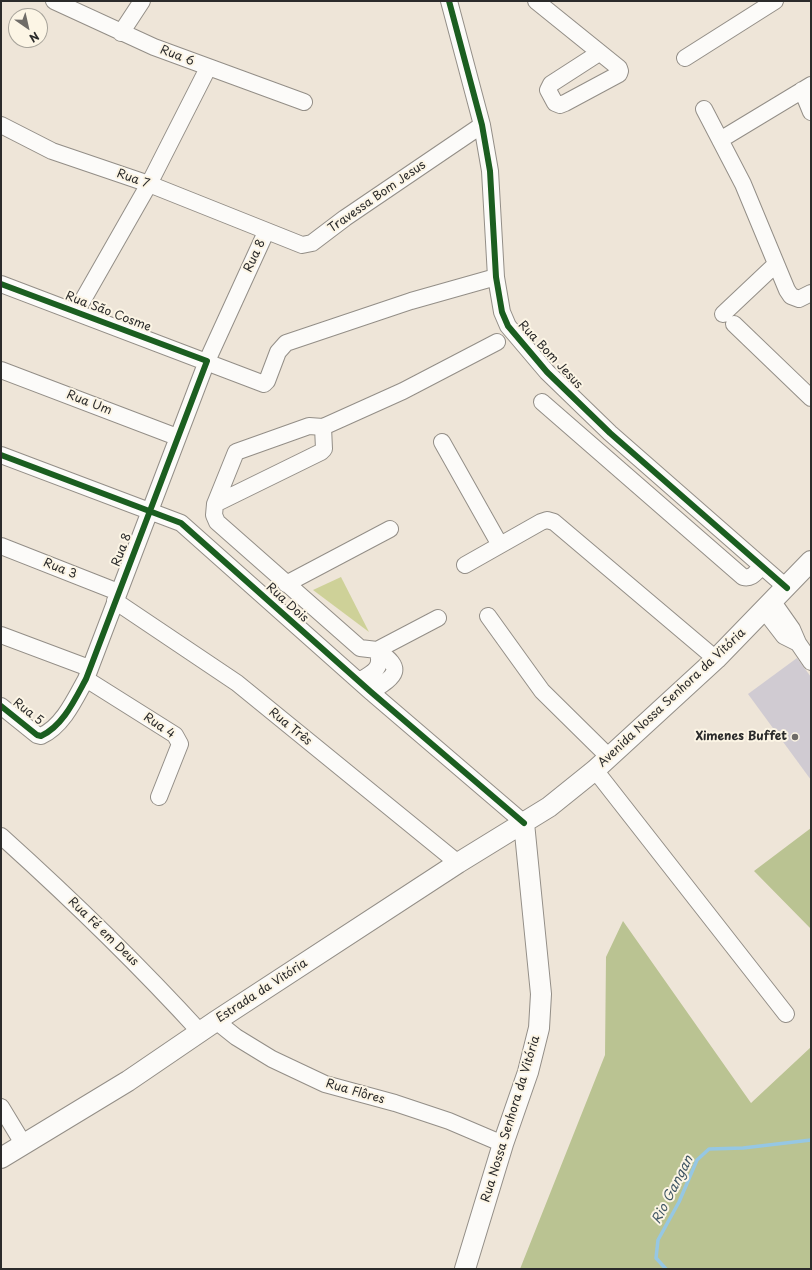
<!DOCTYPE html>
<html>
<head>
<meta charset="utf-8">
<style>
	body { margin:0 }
	#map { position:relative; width:812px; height:1270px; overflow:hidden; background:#eee5d8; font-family:"Playpen Sans",sans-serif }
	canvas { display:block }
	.frame { position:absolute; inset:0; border:2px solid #2b2b2b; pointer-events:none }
	.north { position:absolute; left:8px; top:8px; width:40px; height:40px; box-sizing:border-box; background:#fcf5e5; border:1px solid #a8a49b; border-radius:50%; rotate:146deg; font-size:11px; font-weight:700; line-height:16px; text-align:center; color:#2b2b2b }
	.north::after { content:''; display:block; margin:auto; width:14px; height:18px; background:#6f6c68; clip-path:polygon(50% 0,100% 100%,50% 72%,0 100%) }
</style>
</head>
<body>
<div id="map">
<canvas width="812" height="1270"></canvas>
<div class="frame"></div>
<div class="north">N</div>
</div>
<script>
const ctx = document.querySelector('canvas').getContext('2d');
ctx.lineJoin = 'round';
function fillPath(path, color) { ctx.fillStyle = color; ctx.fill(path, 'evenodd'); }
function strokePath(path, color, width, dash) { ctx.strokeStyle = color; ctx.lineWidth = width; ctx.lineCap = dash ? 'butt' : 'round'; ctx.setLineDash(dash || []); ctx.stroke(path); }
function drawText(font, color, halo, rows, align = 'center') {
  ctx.font = font + ' "Playpen Sans",sans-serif'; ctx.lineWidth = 4; ctx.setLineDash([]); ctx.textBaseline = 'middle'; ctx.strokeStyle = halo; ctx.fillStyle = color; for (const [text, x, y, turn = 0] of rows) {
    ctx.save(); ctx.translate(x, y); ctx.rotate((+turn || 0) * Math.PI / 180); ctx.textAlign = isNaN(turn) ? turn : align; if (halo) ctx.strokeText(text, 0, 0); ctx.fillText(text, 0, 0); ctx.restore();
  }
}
fillPath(new Path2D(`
	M341,577L369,632L313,590Z`), '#ced198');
fillPath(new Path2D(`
	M811,828V929L754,871Z
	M623,921L751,1103L811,1047V1269H520L605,1055L606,957Z`), '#bac392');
strokePath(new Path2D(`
	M666,1269L656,1258L658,1240L679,1202L697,1160L709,1149L743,1148L811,1140`), '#96c7e3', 3.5);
fillPath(new Path2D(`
	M797,658L811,677V780L748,694Z`), '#d0cbd2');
const minor = new Path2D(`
	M54,1L154,47L304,102
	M449,1L482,125L490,171L496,277L502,312L508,326L547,372L610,433L787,588
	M536,1L619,68L620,71L619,74L565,103L560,105L555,103L548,90L551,84L599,53
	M121,33L142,1
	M685,58L775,1
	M802,90L811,112
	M704,109L743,184L787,290L791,296L799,299L811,293
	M1,125L52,151L149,184L302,245L312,243L345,218L482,125
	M720,140L811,85
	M1,284L264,384L267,381L278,352L286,343L411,301L496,277
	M76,312L149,184L208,68
	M723,314L776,264
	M734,324L811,398
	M1,370L177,437
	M542,402L743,577C752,579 755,573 761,567
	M323,427L403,391L497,342
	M442,442L500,545
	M1,455L181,523L371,692L524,823
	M215,504L321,452L324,449L323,427L309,426L236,452L215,504L214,515L217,522L360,648L377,650L438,618
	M1,546L118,592
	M465,565L541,522L547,520L554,522L716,659
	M286,584L390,529
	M115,601L237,683L458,863
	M764,610L784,636L798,643L792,629L773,602
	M488,616L542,691L609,757
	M1,635L89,668
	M798,643L811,662
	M86,679L175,735L180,744L159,797
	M359,681C373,673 384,668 377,650
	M371,692C395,676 406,670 377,650
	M1,706L37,735L41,736C63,726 75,699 86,679L207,361L266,232
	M595,770L786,1014
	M1,836C71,899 137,963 201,1033
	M216,1021L236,1037L272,1059L325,1084L395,1103L449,1121L503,1144
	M1,1107L24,1145`);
const major = new Path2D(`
	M1,1158L128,1081L216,1021L458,863L549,807L595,770L716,659L811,561
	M465,1269L503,1144L528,1072L539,1028L541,994L524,823`);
strokePath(minor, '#938e87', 18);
strokePath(major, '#938e87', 22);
strokePath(minor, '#fcfbf9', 16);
strokePath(major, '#fcfbf9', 20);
strokePath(new Path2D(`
	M449,1L482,125L490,171L496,277L502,312L508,326L547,372L610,433L787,588
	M1,284L207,361L86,679C75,699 63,726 41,736L37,735L1,706
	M1,455L181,523L371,692L524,823`), '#1b5e20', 6);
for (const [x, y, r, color] of [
	[795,737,4,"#6f6c68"]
]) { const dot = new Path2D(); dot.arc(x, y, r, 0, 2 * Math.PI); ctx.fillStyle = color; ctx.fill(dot); strokePath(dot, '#fcf5e5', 1.5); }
drawText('12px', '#2b2b2b', '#fcf5e5', [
	["Rua 6",177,56,21],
	["Rua 7",133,179,19],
	["Travessa Bom Jesus",377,197,-35],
	["Rua 8",255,256,-65],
	["Rua São Cosme",108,312,21],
	["Rua Bom Jesus",550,355,47],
	["Rua Um",89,403,21],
	["Rua 8",122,550,-69],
	["Rua 3",60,569,22],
	["Rua Dois",287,603,42],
	["Avenida Nossa Senhora da Vitória",672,698,-43],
	["Rua 5",28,712,38],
	["Rua 4",159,726,34],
	["Rua Três",290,727,39],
	["Rua Fé em Deus",103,932,44],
	["Estrada da Vitória",262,991,-33],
	["Rua Flôres",355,1092,16],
	["Rua Nossa Senhora da Vitória",511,1119,-73]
]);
drawText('bold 12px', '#2b2b2b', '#fcf5e5', [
	["Ximenes Buffet",787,737]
], 'right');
drawText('italic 13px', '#405664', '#fcf5e5', [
	["Rio Gangan",673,1190,-63]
]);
</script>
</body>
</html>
